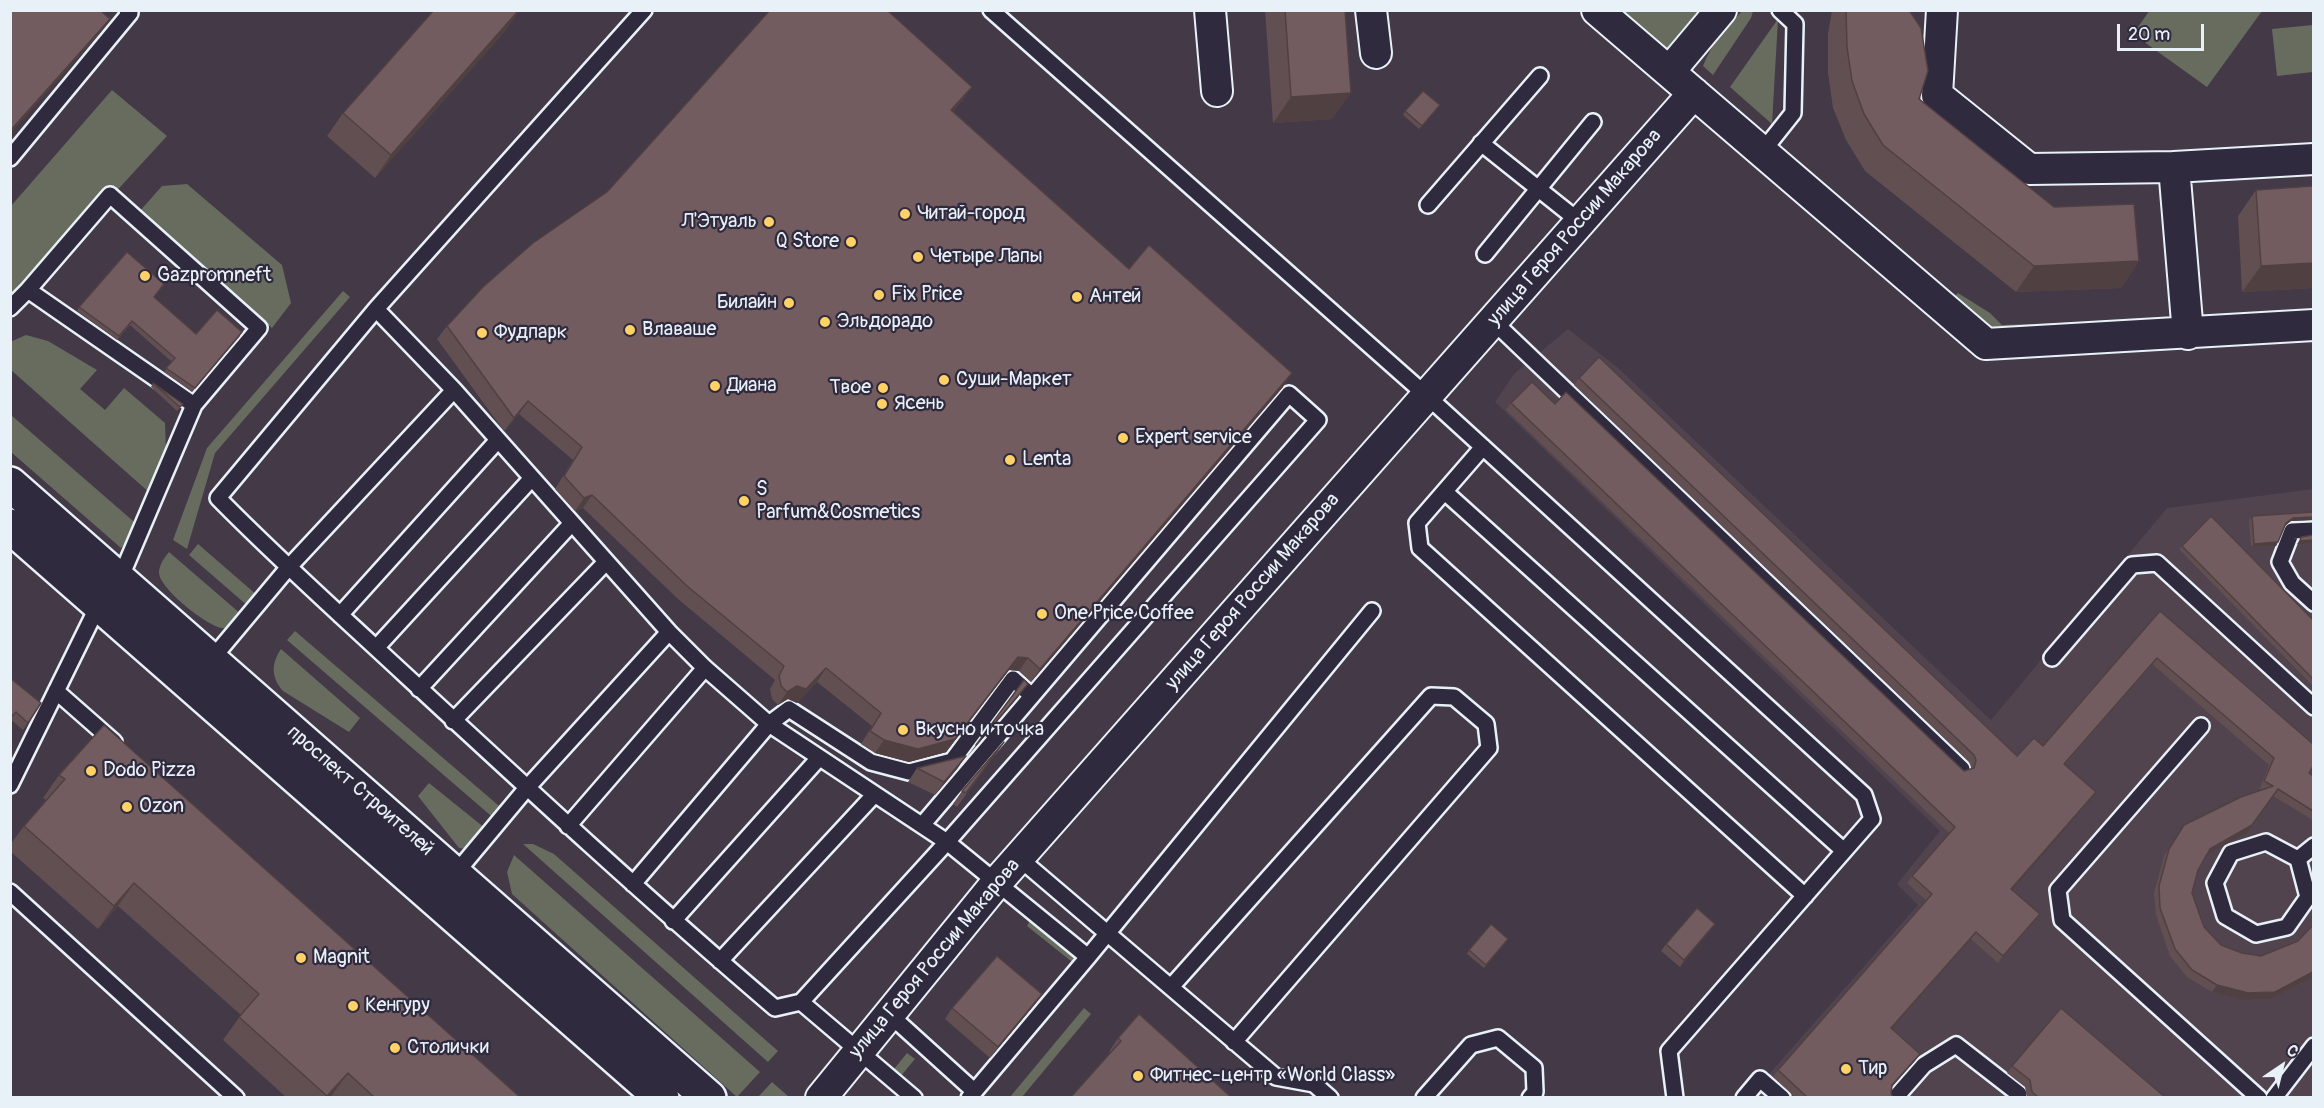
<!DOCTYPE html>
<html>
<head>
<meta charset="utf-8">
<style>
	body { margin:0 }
	#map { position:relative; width:2324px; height:1108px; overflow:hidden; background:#433947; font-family:Pangolin,sans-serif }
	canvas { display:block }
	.frame { position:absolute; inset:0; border:12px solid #e8f1f8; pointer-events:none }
	.north { position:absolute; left:2252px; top:1036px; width:60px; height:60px; -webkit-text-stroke:4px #2f2a3d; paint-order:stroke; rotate:35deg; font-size:16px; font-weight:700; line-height:24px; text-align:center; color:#e8f1f8 }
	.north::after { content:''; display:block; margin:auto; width:21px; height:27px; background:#e8f1f8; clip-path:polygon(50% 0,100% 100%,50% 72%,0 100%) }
	.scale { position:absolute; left:2117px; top:24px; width:87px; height:27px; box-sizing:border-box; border:3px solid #e8f1f8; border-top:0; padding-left:8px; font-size:18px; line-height:21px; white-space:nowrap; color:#e8f1f8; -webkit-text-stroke:4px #2f2a3d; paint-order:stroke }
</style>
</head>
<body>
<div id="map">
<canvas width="2324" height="1108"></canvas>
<div class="frame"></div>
<div class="north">С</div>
<div class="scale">20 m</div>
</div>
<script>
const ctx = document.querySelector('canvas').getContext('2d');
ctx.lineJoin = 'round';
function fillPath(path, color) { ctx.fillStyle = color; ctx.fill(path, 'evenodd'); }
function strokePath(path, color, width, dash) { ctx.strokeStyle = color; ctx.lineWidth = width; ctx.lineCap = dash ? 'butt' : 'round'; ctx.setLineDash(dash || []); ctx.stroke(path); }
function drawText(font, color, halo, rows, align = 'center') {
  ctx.font = font + ' Pangolin,sans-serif'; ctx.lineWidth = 4.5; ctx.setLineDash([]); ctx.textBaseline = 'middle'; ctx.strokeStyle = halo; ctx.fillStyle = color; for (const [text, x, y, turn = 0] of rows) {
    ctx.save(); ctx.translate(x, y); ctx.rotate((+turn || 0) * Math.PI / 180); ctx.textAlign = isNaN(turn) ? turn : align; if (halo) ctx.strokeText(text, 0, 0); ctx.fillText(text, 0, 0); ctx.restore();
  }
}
fillPath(new Path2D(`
	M1568,329L1617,367L1991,720L2167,508L2313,489V1097H1749L1918,905L1897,884L1940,831L1495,402L1514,374Z`), '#51444e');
fillPath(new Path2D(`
	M1743,10L1753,11L1751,18L1713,75L1703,66C1711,44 1727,27 1743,10Z
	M2150,10H2262V11L2207,87L2133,34Z
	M1607,11H1715L1670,64Z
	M1778,19L1772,124L1730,87Z
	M2313,25V72L2277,76L2272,29Z
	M112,90L167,136L11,306V206Z
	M187,184L282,265L291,303L272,328L139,212L162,186Z
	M343,291L350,297L215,453L187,549L173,540L207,448Z
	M1958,293L1990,313L2002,325L2149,320L1995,335L1953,298Z
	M26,335L48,341L97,370L80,389L105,410L124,388L165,423L166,452L151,494L11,370L10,342Z
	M11,415L140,527L121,548L11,452Z
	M198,544L265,602L256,613L189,555Z
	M169,552L249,621C240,625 233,630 222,628C207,626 160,589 159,573C159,565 164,558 169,552Z
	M295,631L512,817L504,827L287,640Z
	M281,649L360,718L349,732L283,691C271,677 271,664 281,649Z
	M429,783L496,837L473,850L459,848L418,796Z
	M523,844H533L554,854L778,1051L768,1062Z
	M514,855L760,1072L737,1097L512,894L507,872Z
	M1032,917L1083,955L1076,965L1027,926Z
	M1084,1008L1091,1014L1022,1097H1010Z
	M907,1053L915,1059L900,1077L924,1097H907L886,1079Z
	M772,1082L789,1097H758Z`), '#686c5e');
const service = new Path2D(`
	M644,10L376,309L218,498C269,550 323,599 376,648C508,770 639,892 775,1008L801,1002L914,1098
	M991,10L1427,396L1864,795L1872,819L1669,1051L1675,1098
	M1481,143L1580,222
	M1762,152L1793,113L1795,24L1780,10
	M10,158L130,13L127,10
	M1428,205L1540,76
	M1485,254L1593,122
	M28,290L110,195L259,328L194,405
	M10,308L28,290L194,405L119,581
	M376,309L454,390L669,632L705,668L769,724L947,842L1088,957
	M1493,321L1962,769
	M1483,447L1417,523L1420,548L1805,896
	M1445,492L1844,851
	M2314,530L2292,531L2280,562L2292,583L2314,603
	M340,615L498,440
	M376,648L532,478
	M2052,658L2132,565L2157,563L2314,707
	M211,660L288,568L454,390
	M419,689L572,523
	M56,691L114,742
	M453,721L606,562
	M2201,726L2058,890L2062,920L2259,1098
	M10,785L99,604
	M568,826L705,668
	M2266,842L2298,859L2308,897L2287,927L2256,934L2225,916L2215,883L2231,853Z
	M1019,858L1276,1077L1314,1084L1330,1098
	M2298,859L2314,846
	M455,874L526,789L669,632
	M633,884L769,724L789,709L871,762L909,772L952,761L1013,679L1032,696
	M10,892L236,1098
	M673,921L819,758
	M720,961L874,795
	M1171,987L1431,696L1454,697L1486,724L1489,748L1234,1042
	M801,1002L947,842L1318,420L1289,394L923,824
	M889,1014L974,1091
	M969,1098L1088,957L1372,611
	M1424,1098L1471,1045L1498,1038L1534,1068L1535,1092L1530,1098
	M1744,1098L1760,1079L1782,1098
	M1895,1098L1924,1065L1956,1045L2019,1094
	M2274,1098L2314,1046`);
const minor = new Path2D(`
	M1210,10L1217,91
	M1371,10L1376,53
	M1597,10L1986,344L2314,325
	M1942,10L1937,95L2029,169L2174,167L2314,159
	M1669,72L1721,10
	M2174,167L2188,334
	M821,1098L998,881L1694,93`);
const primary = new Path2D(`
	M10,484L709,1098
	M10,526L662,1098`);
strokePath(service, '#e8f1f8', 20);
strokePath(minor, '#e8f1f8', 34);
strokePath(primary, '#e8f1f8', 38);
strokePath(service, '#2f2a3d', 15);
strokePath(minor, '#2f2a3d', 30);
strokePath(primary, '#2f2a3d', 33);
fillPath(new Path2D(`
	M1265,10H1345L1332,119L1273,123Z
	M1832,10H1909L1919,99L2054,207L2139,261L2121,288L2016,292L1865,171L1846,140L1833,108L1828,73V34Z
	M507,29L375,178L327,136L343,113Z
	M963,100L953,111L1129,269L1283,387L1031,682L1019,671L1009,670L946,752L909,762L875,753L861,744L872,726L817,682L797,703L788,699L778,705L772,699L770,689L775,680L678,599L583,508L575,511L555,489L573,460L519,414L504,431L437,339L447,326Z
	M1437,108L1419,129L1403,115L1405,111Z
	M2256,190L2313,288L2242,292L2238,216Z
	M154,297L196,334L240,336L192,392L164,372L172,362L130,325L117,340L77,311L79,307Z
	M1579,378L2017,756L2043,746L2160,611L2309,773L2313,776V823L2311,819L2273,796L2248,832L2206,855L2198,870L2192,893L2204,927L2221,945L2242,953L2261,956L2298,941L2311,927L2313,915V977L2271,999L2243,1000L2212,992L2187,977L2170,956L2156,915L2154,893L2164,856L2184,825L2262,790L2260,788L2269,765L2152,664L2065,765L2096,792L2091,799L2012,889L2035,921L1998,963L1971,939L1891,1029L1920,1054L1892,1087L1891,1094L1894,1098H1796L1773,1077L1778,1070L1927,901L1907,883L1912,876L1950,834L1506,410L1511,403L1555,404L1964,771L1971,769V767L1969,762L1574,385Z
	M153,383L183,404L177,411L151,387Z
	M2252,516L2291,521L2285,526L2276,546L2251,547L2249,520Z
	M2182,546L2313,620V686L2179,549Z
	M10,678L41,703L23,730L10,719Z
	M995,755L957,807L953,804L962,791Z
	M966,756L957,769L935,795L908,782L917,768Z
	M59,775L521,1098H333L332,1096L330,1098H287L223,1040L241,1015L118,906L98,929L10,851V845L24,826L46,800L43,798Z
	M1715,924L1680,967L1661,951L1666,944Z
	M1506,942L1484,968L1467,954L1469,950Z
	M1042,994L1035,1004L990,1058L945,1019L952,1008Z
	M1118,1038L1232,1098L1110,1053L1109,1052Z
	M2012,1066L2166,1098H2027L2025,1087L2007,1073Z`), '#624f52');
fillPath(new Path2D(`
	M519,10H520L507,29L375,178L391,155Z
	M110,19L101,32L10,134V131Z
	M972,87L963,100L942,123L951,110Z
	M1351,93L1332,119L1273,123L1291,97Z
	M2139,261L2121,288L2016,292L2034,266Z
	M2313,263V288L2242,292L2261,266Z
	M1292,373L1283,387L1031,682L1040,669Z
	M528,401L519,414L504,431L514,418Z
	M592,495L583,508L575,511L584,498Z
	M2313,517V520L2291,521L2283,527L2286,523L2293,518Z
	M2313,540V543L2297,544L2300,541Z
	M2278,542L2276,546L2251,547L2254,544Z
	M1018,657L1028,658L1019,671L1009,670L946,752L909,762L875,753L884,740Z
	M2157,658L2152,664L2059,771L2064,764Z
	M826,668L817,682L797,703L788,699L778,705L787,692Z
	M1028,684L1018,697L966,758L976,745Z
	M966,756L957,769L935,795L944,782Z
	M2096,792L2091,799L2007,896L2011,889Z
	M2273,796L2248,832L2205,856L2210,849Z
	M134,883L118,906L98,929L114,906Z
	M2040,914L2035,921L1998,963L2003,956Z
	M1715,924L1710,931L1680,967L1684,960Z
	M1976,932L1971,939L1886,1035L1891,1028Z
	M2313,972V977L2271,999L2243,1000L2212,992L2217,985Z
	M1042,994L1035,1004L990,1058L998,1047Z
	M1920,1054L1915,1061L1887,1092L1892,1085Z
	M348,1073L330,1098H326Z`), '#504042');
const building = new Path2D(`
	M10,10H100L110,19L10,131Z
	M434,10H519L391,155L343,113Z
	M770,10H887L972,87L951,110L1129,269L1149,245L1292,373L1040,669L1028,658L1018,657L955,739L918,749L884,740L870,731L881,713L826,668L806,689L797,686L787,692L781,686L779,676L784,666L687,586L592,495L584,498L564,476L582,447L528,401L514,418L447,326L483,287L533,243L607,192Z
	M1285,10H1345L1351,93L1291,97Z
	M1846,10H1909L1921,28L1928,71L1919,99L2054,207L2134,204L2139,261L2034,266L1883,145L1864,114L1852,81L1847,47Z
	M1423,91L1440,105L1422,126L1405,111Z
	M2313,186V263L2261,266L2256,190Z
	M127,252L164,284L154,297L196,334L217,310L242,332L195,388L166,368L175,358L132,321L119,336L79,307Z
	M1599,357L2017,756L2034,738L2043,746L2160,611L2313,744V766L2309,773L2313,776V811L2278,789L2252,825L2210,849L2198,870L2192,893L2204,927L2221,945L2242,953L2261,956L2298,941L2313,925V972L2275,992L2248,993L2217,985L2192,970L2175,949L2160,908L2159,886L2169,849L2184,825L2241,797L2273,786L2264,781L2274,758L2157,658L2064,764L2096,792L2011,889L2040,914L2003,956L1976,932L1891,1028L1920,1054L1892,1085L1891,1094L1894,1098H1808L1778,1070L1932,894L1912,876L1955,827L1511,403L1532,382L1555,404L1566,392L1964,771L1974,768L1976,760L1974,755L1579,378Z
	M153,383L183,404L180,407Z
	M2313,512V517L2293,518L2286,523L2278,542L2254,544L2252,516Z
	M2211,516L2313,620V679L2182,546Z
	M2313,535V540L2300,541L2301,537Z
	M10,678L41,703L28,723L16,712L10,718Z
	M1024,680L1028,684L976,745Z
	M104,725L521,1098H375L348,1073L327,1096L239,1017L259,994L134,883L114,906L24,826L65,779L59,775Z
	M1004,742L966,793L962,791Z
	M966,756L944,782L917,768Z
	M1697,908L1715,924L1684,960L1666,944Z
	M1491,924L1508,939L1486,965L1469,950Z
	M997,956L1042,994L998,1047L952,1008Z
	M2061,1008L2166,1098H2039L2032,1092L2030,1080L2012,1066Z
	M1139,1014L1232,1098H1070L1121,1041L1118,1038Z`);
fillPath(building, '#725c5f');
strokePath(building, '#504042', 1.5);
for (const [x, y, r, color] of [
	[905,214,6,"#ffd166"],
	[769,222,6,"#ffd166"],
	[851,242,6,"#ffd166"],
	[918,257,6,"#ffd166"],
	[145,276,6,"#ffd166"],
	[879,295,6,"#ffd166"],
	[1077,297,6,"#ffd166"],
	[789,303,6,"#ffd166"],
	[825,322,6,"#ffd166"],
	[630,330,6,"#ffd166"],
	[482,333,6,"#ffd166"],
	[944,380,6,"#ffd166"],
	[715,386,6,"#ffd166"],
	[883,388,6,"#ffd166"],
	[882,404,6,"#ffd166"],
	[1123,438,6,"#ffd166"],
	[1010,460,6,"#ffd166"],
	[744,501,6,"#ffd166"],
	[1042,614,6,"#ffd166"],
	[903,730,6,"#ffd166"],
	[91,771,6,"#ffd166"],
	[127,807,6,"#ffd166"],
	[301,958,6,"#ffd166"],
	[353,1006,6,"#ffd166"],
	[395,1048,6,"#ffd166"],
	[1846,1069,6,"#ffd166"],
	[1138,1076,6,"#ffd166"]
]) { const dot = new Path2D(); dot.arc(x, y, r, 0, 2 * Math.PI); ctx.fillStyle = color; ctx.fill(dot); strokePath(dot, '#2f2a3d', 2); }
drawText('20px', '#e8f1f8', '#2f2a3d', [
	["Читай-город",917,214],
	["Л'Этуаль",757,222,"right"],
	["Q Store",839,242,"right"],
	["Четыре Лапы",930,257],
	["Gazpromneft",157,276],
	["Fix Price",891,295],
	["Антей",1089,297],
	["Билайн",777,303,"right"],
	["Эльдорадо",837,322],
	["Влаваше",642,330],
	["Фудпарк",494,333],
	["Суши-Маркет",956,380],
	["Диана",727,386],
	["Твое",871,388,"right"],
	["Ясень",894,404],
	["Expert service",1135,438],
	["Lenta",1022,460],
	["S",756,490],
	["Parfum&Cosmetics",756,513],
	["One Price Coffee",1054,614],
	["Вкусно и точка",915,730],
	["Dodo Pizza",103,771],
	["Ozon",139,807],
	["Magnit",313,958],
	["Кенгуру",365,1006],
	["Столички",407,1048],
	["Тир",1858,1069],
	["Фитнес-центр «World Class»",1150,1076]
], 'left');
drawText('20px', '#e8f1f8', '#2f2a3d', [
	["улица Героя России Макарова",1575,228,-49],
	["улица Героя России Макарова",1253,592,-49],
	["проспект Строителей",360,791,41],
	["улица Героя России Макарова",935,959,-50]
]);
</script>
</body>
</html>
